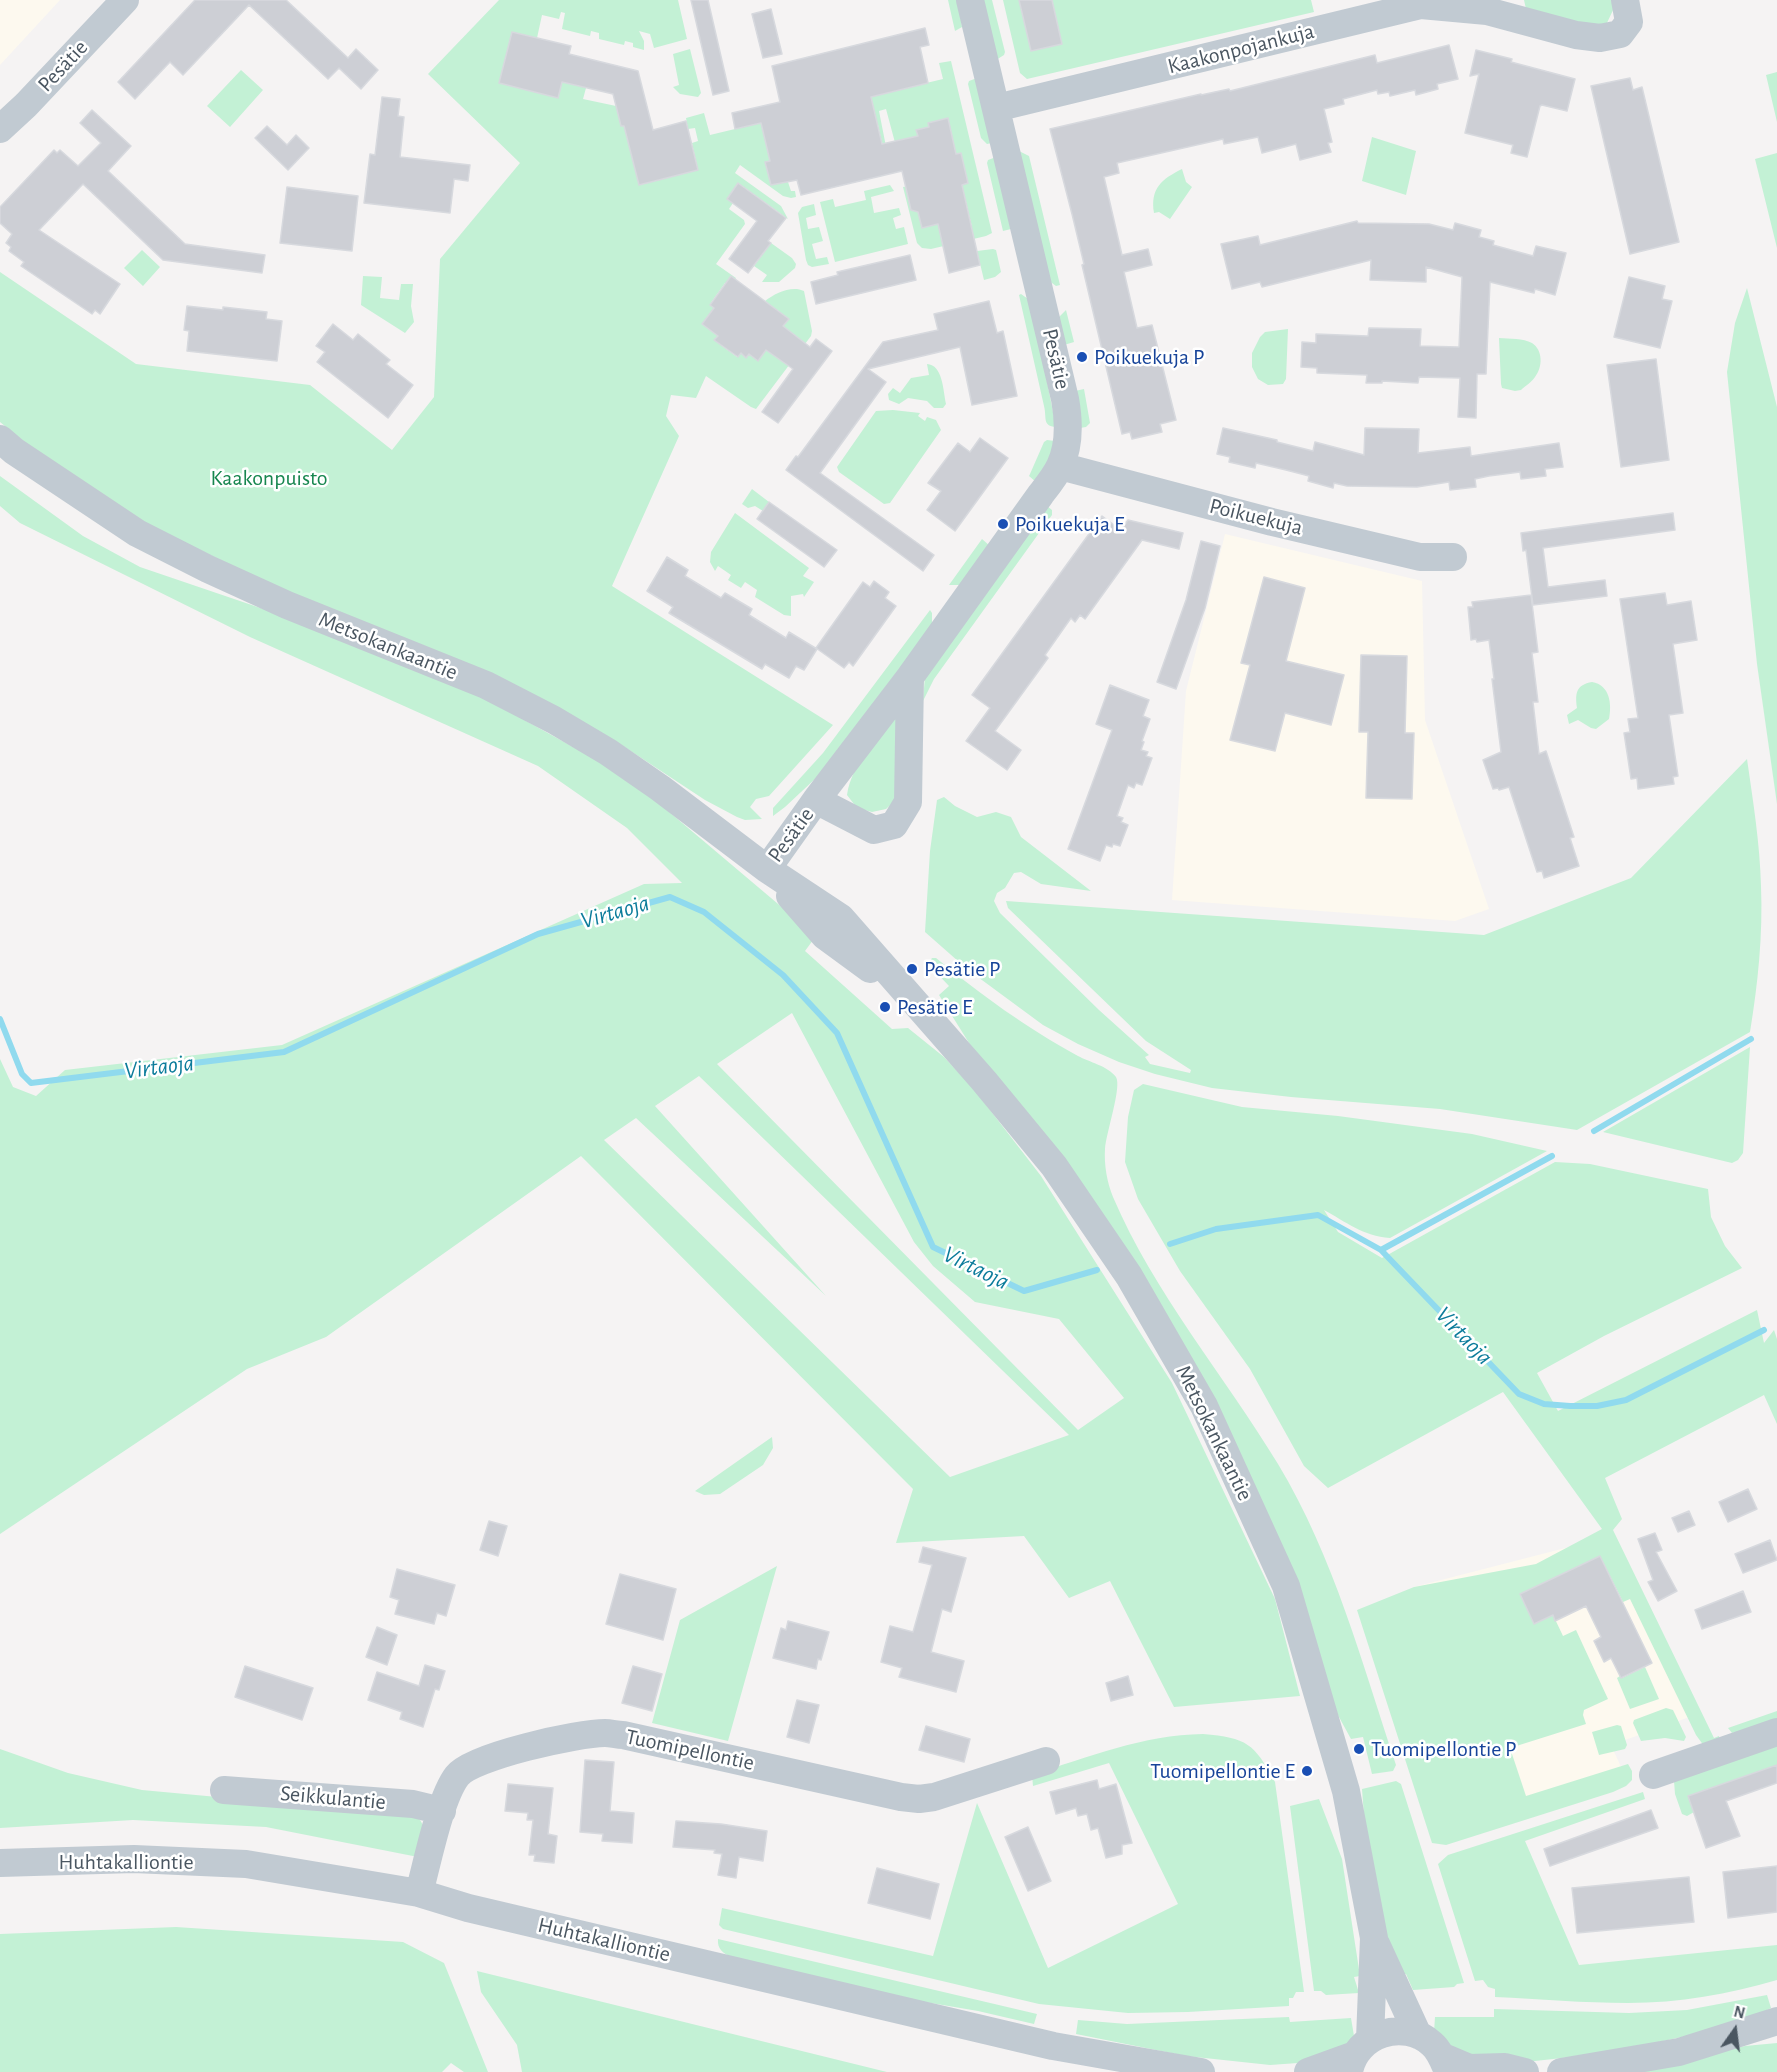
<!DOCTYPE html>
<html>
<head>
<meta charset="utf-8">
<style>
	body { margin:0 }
	#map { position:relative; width:1777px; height:2072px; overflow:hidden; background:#f5f3f3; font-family:"Alegreya Sans",sans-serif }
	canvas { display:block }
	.north { position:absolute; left:1705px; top:2000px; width:60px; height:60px; -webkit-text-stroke:4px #fff; paint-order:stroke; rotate:14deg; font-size:16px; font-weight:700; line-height:24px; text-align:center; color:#4a5661 }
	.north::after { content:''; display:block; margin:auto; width:21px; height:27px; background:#4a5661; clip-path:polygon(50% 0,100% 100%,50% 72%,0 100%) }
</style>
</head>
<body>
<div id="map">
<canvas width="1777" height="2072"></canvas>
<div class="north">N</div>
</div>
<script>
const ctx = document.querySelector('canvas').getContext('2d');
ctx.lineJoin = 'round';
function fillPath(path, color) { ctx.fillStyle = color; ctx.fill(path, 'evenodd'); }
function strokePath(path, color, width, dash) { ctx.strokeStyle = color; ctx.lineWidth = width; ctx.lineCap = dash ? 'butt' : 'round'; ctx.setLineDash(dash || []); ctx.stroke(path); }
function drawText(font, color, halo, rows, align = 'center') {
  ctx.font = font + ' "Alegreya Sans",sans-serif'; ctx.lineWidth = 5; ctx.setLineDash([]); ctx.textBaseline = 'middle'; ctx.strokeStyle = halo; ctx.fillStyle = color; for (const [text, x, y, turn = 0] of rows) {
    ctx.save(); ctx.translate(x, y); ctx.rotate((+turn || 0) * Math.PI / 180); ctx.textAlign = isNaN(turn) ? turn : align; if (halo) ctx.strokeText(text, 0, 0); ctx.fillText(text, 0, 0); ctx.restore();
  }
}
fillPath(new Path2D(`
	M0,0H60L0,65Z
	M1225,534L1422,581L1425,720L1489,909L1455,921L1172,900L1186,691Z
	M1608,1537L1698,1714L1611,1745L1627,1780L1515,1816L1414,1587Z`), '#fdf9ef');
fillPath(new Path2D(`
	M499,0H678L687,39L654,48L650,34L639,31L644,41V50L633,47V43L625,41L624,45L599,39V33L591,31L590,36L562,29L565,13L561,12L559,19L542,15L537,38L512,32L500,83L562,81L586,88L583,99L616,106L621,126L625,125L640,185L698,170L692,143L698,141L695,128L688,129L686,118L704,113L710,135L943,79L939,63L951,61L992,233L986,236L931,249L922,248L917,243L903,187L909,186L911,210L918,212L922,228L938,224L939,229L957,230L972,227L962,185L968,183L956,154L947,119L928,123L929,127L917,130L918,136L897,150L886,109L879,111L890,167L887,174L879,177L875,161L886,159L878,125L766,162L769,177L788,182L791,191H795L796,197L791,198L783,196L740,165L735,173L781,206L788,219L738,183L727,199L733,203L729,209L744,220L745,224L716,264L736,278L730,286L725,283L710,304L714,308L702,324L718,336L714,340L737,357L741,353L746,357L749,354L758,360L766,350L771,353L783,326L788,319L765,301C775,293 792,285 804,291L812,331L811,336L756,409L751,407L706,376L696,398L671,395L666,416L679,436L612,586L833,725L769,796L756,799L750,807L762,819L745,820L737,817L705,800L614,740L292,595L145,523L27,444L0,422V272L136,364L310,385L392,450L434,397L440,259L520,163L428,74Z
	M948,0H958L962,27L955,31Z
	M981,0H992L1005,52L1004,55L996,60Z
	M1003,0H1311L1314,12L1027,79L1020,73Z
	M1524,0H1611L1614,8L1606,25L1595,27L1526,9Z
	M690,49L701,93L698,97L680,94L673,87L679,85L673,54Z
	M241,70L263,90L230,127L207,106Z
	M1777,72V122L1766,75Z
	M977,78L992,143L987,144L981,138L968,84L969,81Z
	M1372,137L1416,151L1406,195L1362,181Z
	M1019,151L1029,156L1060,285L1056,286L1048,280Z
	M1777,153V248L1755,159Z
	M996,157L1011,229L1003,231L987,163L988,160Z
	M1182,169L1186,182L1192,187L1170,219L1159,212L1154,213C1150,188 1162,179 1182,169Z
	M890,185L894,191L871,197L874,213L899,208L901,215L893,218L896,229L904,227L908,244L835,262L820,202L833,199L835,207L866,200L864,191Z
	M814,204L816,215L806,218L808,229L819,227L823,241L812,244L816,259L827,257L829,264L812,267L808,265L806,260L798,213L802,207Z
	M771,243L792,258L796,264L795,268L779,282H762L767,275L754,266Z
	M993,249L996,250L1001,272L995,277L984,280L977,251Z
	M142,250L160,267L143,286L124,268Z
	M363,276L382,277L380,298L399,300L401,284H413L411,306L414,322L405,333L361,305Z
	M1747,288L1777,407V804L1757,664L1727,372L1735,323Z
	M1021,294L1031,301L1056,427C1042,426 1047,418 1044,406L1019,295Z
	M1066,310L1074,342L1064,345L1059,317Z
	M1288,329L1286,379L1283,384L1268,385L1258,379L1252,367V353L1260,337L1265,332Z
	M1499,338C1510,339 1523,338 1532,343C1543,350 1543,367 1535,377C1532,382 1525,386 1521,390L1515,391L1502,388L1501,384Z
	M927,364C943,365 943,390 946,404L943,408H934L927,401L908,398L899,404L889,400L888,394L893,388L900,393L911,378L929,375Z
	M1084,389L1090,423L1086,427L1080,428L1075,391Z
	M893,410L920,413L918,416L925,421L927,417L936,420L941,430L890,503L884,504L839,472L837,467L876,411Z
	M1047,440L1055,441L1053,453L1036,482L1029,476L1030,474L1044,442Z
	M0,476L83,536L140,567L287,617L481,696L602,763L655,800L816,936L805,951L892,1029L908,1028L944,1057L973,1088L1041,1176L1172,1383L1275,1599L1300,1696L1174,1707L1110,1581L1069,1598L1024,1536L896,1543L913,1489L581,1156L326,1337L247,1369L0,1534V1059L13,1087L36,1096L65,1070L282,1045L644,884L682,883L627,828L538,766L250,637L20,523L0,506ZM792,1013L914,1242L933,1266L975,1302L1059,1319L1124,1398L1078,1430L717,1064ZM699,1076L1069,1435L950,1477L604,1140L636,1118L826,1296L655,1106Z
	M752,489L769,502L763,511L755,506L748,508L742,504Z
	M1047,506L1052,510V515L934,679L923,701L925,676Z
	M735,513L809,568L803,576L814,582L804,597L803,594L791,596V616L784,615L755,597L757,590L745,582L741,588L728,580L731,575L718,566L715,571L710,562L711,552Z
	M982,539L990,546L962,585H949Z
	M930,610L932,613V626L816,778L785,807L773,816V808L823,753Z
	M1592,682C1610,685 1612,704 1609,719L1596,729L1591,728L1578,720L1569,724L1567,715L1577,708C1575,693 1576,685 1592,682Z
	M896,713L898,798L886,809L872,812L857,808L847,795C852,763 877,738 896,713Z
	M1747,759C1753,801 1760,844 1761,886C1763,935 1758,983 1750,1032L1577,1130L1440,1109L1291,1097L1212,1088L1155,1074L1119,1062L1078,1044L1043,1025L967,969L925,932L930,851L937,800L944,797L955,806L977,817L996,812L1011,817L1021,837L1091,891L1041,884L1021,872L1014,873L1005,888L997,893L994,901L1000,913L1099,1010L1149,1055L1145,1057L1150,1064L1190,1073L1191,1070L1146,1041L1008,908L1006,901L1484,935L1631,878Z
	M932,958H936C983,996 1025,1027 1078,1056C1089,1062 1108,1066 1116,1077C1122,1087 1106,1133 1105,1149C1104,1165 1107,1182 1113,1197C1154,1293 1224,1375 1278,1464C1334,1557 1362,1663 1396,1765L1393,1771L1372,1774L1363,1737L1351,1739L1327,1695L1262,1511L939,995L949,986L928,964Z
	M1750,1047L1743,1153L1738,1160L1732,1163L1603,1132Z
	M1143,1084L1242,1107L1338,1116L1472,1134L1547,1151L1390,1238C1363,1236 1346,1222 1324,1210L1338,1232L1382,1258L1555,1162L1590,1164L1708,1189L1711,1217L1725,1246L1742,1268L1604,1336L1537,1373L1558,1411L1757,1310L1764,1343L1774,1330L1777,1339V1424L1764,1395L1605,1478L1622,1519L1613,1530L1714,1738L1719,1736L1720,1740L1704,1746L1696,1735L1630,1599L1623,1602L1600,1556L1520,1594L1553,1615L1563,1636L1576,1630L1608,1699L1584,1710L1583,1715L1586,1724L1510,1748L1526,1796L1628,1764L1632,1771V1780L1626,1786L1613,1792L1446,1845L1432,1843L1357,1610L1414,1587L1536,1564L1602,1529L1503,1392L1328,1488L1304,1466L1250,1369L1180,1271L1138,1199L1125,1162L1128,1117L1134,1090Z
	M772,1437L773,1448L763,1465L720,1494L704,1495L695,1491Z
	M777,1566L728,1741L652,1723L680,1620Z
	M1645,1667L1659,1699L1630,1709L1617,1678L1620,1676L1622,1678Z
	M1666,1708L1673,1710L1686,1737L1684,1741L1665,1738L1641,1741L1633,1723L1634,1720Z
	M1777,1711V1723L1732,1733L1728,1728Z
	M1617,1725L1621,1726L1627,1745L1625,1749L1599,1755L1592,1732Z
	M1203,1734C1247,1738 1254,1743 1275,1782L1304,1992H1296L1293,1998H1289V2006L1188,2012L1128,2013L1039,2004L723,1929L719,1925L722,1908L933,1956L977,1803L1048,1968L1178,1904L1109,1763L1033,1786L1032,1775C1088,1757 1143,1735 1203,1734Z
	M1777,1741V1765L1687,1816L1682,1814L1675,1794L1674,1781Z
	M0,1749L68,1773L142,1790L336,1808L419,1818L425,1829L418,1857L266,1827L133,1820L0,1828Z
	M1396,1781L1401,1784L1464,1983L1457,1984L1454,1987L1413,1990L1406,1974L1400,1975L1389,1946L1367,1856L1362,1789Z
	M1643,1792L1645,1799L1525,1841L1579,1965L1777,1945V1980C1729,1994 1679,2003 1628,2003C1584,2003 1539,1999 1495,1997V1989L1488,1987L1483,1980L1475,1981L1438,1864L1448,1855Z
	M1319,1799L1342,1859L1360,1976L1354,1977L1359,1993L1326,1995L1321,1991H1314L1290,1806Z
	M176,1927L403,1942L444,1963L488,2072H464L451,2063L442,2072H0V1934Z
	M718,1939L1037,2014L1034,2024L978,2011L919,2001L731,1957C723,1953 717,1949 718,1939Z
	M477,1971L887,2072H522L517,2045L481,1992Z
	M1767,1995L1771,2008L1737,2025L1608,2053L1471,2068L1434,2032L1435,2017H1494V2009L1629,2013L1687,2010Z
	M1289,2017L1290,2022L1351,2018L1355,2042L1326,2061L1270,2065L1186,2056L1076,2034L1078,2020L1127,2024Z
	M1777,2043V2072H1635L1745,2046Z`), '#c3f1d5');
strokePath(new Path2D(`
	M0,1019L22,1074L31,1083L284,1052L538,934L670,897L704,912L783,975L837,1033L933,1247L1024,1291L1097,1270
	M1594,1131L1751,1039
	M1170,1244L1216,1229L1318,1215L1381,1250L1519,1394L1544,1404L1570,1406H1597L1626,1400L1764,1330
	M1381,1250L1552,1156`), '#90daee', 6);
const building = new Path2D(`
	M195,0H286L348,58L356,49L378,70L361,89L339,68L328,79L249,5L183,75L170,62L135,99L118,82Z
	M691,0H708L729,91L713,95Z
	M1019,0H1052L1062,44L1031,51Z
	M771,9L782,54L763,58L752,14Z
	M925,28L929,45L920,47L928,83L871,97L882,144L918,136L916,130L929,127L928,123L948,118L956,154L961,153L968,183L962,185L980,265L949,273L938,224L922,228L918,212L911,210L902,171L801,195L797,180L771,185L765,162L770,161L761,123L735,129L732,113L780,102L772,66Z
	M512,32L571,46L569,54L638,71L653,130L686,121L698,170L639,185L624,126H621L613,94L562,82L558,98L499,83Z
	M1449,45L1458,79L1437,84L1438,89L1416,95L1415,90L1390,96L1389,92L1378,94L1377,90L1343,99L1344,104L1324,109L1332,142L1328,143L1331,152L1300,160L1296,144L1262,153L1258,137L1224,144L1223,139L1117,163L1119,173L1104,177L1122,255L1148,249L1152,265L1124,272L1137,328L1152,325L1176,420L1160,424L1162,432L1132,439L1130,432L1122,434L1082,265L1084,264L1072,214L1050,129L1201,94V95L1229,89L1230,91L1375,55L1377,63Z
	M1476,50L1512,59L1511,62L1575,79L1567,111L1542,105L1540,106L1527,157L1511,153L1513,145L1465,133L1479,74L1470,76Z
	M1630,78L1633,90L1642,87L1679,242L1630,254L1591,86Z
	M382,97L400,99L398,116L404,117L400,157L470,165L468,181L454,179L450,213L364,203L370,154L375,155Z
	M92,110L131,146L108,171L185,244L265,255L262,273L163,260L83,184L39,230L120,284L100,314L95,310L92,314L21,266L24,262L9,251L11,247L6,243L12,234L0,223V207L54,150L57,153L60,150L78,166L101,143L80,123Z
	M267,126L287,145L296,135L309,148L288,170L255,138Z
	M738,183L786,218L768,241L771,243L748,273L729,259L757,221L727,199Z
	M287,187L358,196L352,251L280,243Z
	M1357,221L1358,223L1429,224L1453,230L1455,223L1481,230L1479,237L1494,241L1493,245L1533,256L1536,246L1566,253L1555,295L1535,289L1534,293L1490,282L1486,374H1477L1476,418L1458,417L1460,378L1419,377L1418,383L1382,381V383H1366L1367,375L1317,373V368L1301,367L1302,342L1316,343V334L1368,336L1369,328L1421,329L1420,346L1459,347L1462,277L1426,267V282L1370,280L1371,260L1262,287L1260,282L1232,289L1221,244L1258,236L1260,245Z
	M910,255L916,280L816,304L811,282L838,275L837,272Z
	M731,276L789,319L783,326L810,347L816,339L832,351L778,423L762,412L793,369L766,350L758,361L749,354L746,358L741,353L738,357L714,340L718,336L702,324L714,308L710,305Z
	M1629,277L1665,286L1662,299L1672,301L1660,348L1614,337Z
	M989,301L997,333L1003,331L1017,396L972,405L960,347L868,369L886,382L820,473L934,555L923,571L786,470L796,456L798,457L883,342L938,330L934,314Z
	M187,306L223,310V307L267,312L266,319L282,321L277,361L187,351L189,331L184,330Z
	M333,324L353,340L358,334L390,360L386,364L413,385L388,418L317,362L325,352L316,346Z
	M1656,359L1669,460L1621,467L1607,365Z
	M1223,428L1277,440V442L1313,451L1315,442L1364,455L1365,428L1419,429L1418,453L1470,447L1471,456L1559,443L1563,467L1545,469L1546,476L1521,479L1520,472L1489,476L1475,479L1476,487L1450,490L1449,482L1417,487L1347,486L1334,483L1333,488L1308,481L1309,476L1286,470L1256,463L1255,468L1229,462L1230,457L1217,454Z
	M980,438L1008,458L955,531L927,510L941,491L928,483L958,443L970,452Z
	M769,502L837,550L824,567L757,519Z
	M1673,513L1675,530L1543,548L1548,587L1605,580L1607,596L1533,605L1526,550L1523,551L1521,533Z
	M1102,516L1121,530L1128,520L1183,533L1179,549L1142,540L1085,619L1080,615L1075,622L1071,618L1045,655L1048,658L995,731L1021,750L1007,770L966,741L990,708L972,695Z
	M1201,541L1220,546L1205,608L1176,689L1157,682L1186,600Z
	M667,557L688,570L685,576L721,598L725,593L752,609L749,615L786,638L789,632L817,649L804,670L796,666L789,678L765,664L762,669L669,613L673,607L647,591Z
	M1264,577L1305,588L1286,661L1344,675L1331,725L1285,713L1275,751L1230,740L1250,665L1241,663Z
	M874,581L889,592L885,598L896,606L853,666L849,662L844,668L816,648L863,582L870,587Z
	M1665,593L1667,605L1691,601L1697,640L1673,644L1683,713L1669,715L1678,776L1673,777L1674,784L1638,789L1637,778L1631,779L1624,733L1630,732L1628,719L1638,718L1620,599Z
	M1531,595L1538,652L1532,653L1538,702H1533L1539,754L1546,751L1574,837L1570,838L1579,866L1544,878L1542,871L1537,872L1509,787L1499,790L1498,788L1493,789L1483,760L1501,752L1492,679H1494L1489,640L1477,642L1476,639L1471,640L1468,607H1473L1472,602Z
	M1361,655L1407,656L1405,733H1414L1412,799L1366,798L1368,732H1359Z
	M1110,685L1149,700L1143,716L1150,719L1142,741L1144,742L1141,750L1148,752L1146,756L1152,758L1142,785L1136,783L1134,788L1128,785L1117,816L1123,818L1121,822L1128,825L1120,846L1113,844L1112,847L1106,845L1100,861L1068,849L1112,730L1096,724Z
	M1748,1489L1757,1509L1728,1522L1719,1502Z
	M1689,1511L1695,1525L1678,1532L1672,1518Z
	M489,1521L507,1526L498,1556L480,1550Z
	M1655,1533L1662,1550L1656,1552L1677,1591L1658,1601L1648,1582L1653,1580L1638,1539Z
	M1770,1540L1777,1560L1743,1573L1735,1554Z
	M923,1547L966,1558L951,1612L942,1609L931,1652L964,1661L956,1692L899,1677L902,1668L881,1662L890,1626L913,1632L932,1565L919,1562Z
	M1600,1556L1652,1663L1621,1678L1611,1658L1604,1662L1594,1641L1601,1637L1586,1606L1555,1621L1553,1615L1534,1624L1520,1594Z
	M397,1569L455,1585L446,1616L437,1613L434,1624L395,1614L399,1600L390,1597Z
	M620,1574L676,1589L663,1640L606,1624Z
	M1743,1591L1751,1612L1702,1629L1695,1610Z
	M788,1621L829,1632L821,1660L818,1659L816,1669L773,1658L781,1628L786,1630Z
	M377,1627L397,1635L387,1665L366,1657Z
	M425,1665L445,1671L439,1690L435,1689L423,1727L400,1719L402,1712L368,1700L377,1672L419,1686Z
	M245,1666L313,1688L302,1720L235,1697Z
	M633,1666L662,1674L652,1711L622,1703Z
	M1128,1676L1133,1695L1111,1701L1106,1683Z
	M797,1700L819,1705L809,1743L787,1737Z
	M926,1726L970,1739L964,1762L919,1750Z
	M585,1760L614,1762L610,1811L634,1813L632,1843L602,1841L603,1834L580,1832Z
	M1777,1765V1783L1726,1801L1740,1836L1706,1848L1688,1796Z
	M1097,1780L1099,1789L1116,1784L1132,1843L1122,1845V1854L1106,1858L1098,1828L1091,1830L1087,1814L1078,1816L1076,1808L1056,1814L1050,1792Z
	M508,1784L553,1788L548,1834L557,1836L554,1863L534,1861L535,1855H529L533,1820H527L528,1813L505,1811Z
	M1651,1810L1658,1828L1550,1866L1544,1849Z
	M676,1821L721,1824L767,1831L763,1861L739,1857L736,1878L718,1875L722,1854L714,1853L715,1850L673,1847Z
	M1028,1827L1051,1881L1028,1891L1005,1837Z
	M1777,1866V1912L1728,1918L1723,1872Z
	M877,1868L939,1884L930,1919L868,1903Z
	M1689,1877L1694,1922L1577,1933L1572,1888Z`);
fillPath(building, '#cdcfd5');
strokePath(building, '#d7d9de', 1.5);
strokePath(new Path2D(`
	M996,108L1421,5L1487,11L1576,35L1600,38L1620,34L1629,22L1625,0
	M0,129L26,105L125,0
	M0,439L14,451L137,533L208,569L287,605L486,685L554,720L608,752L660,788L767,869L841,918L984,1081L1054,1166L1129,1276L1204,1406L1286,1586L1346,1791L1374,1938L1370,2039
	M1060,466L1272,522L1420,557H1453
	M816,800L874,830L894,825L908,802L910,677
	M767,869L816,800L910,677L1041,494C1048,485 1056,475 1060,466C1070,445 1069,421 1065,399L970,0
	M790,896L825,936L870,969
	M1653,1775L1777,1732
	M224,1790L413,1804L442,1811
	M0,1863L134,1859L246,1864L419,1893L468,1908L1053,2046L1201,2072
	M419,1893C427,1864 440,1798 457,1776C472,1756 579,1733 605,1733C611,1733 617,1735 623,1735L901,1797L919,1799L934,1797L1046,1761
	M1377,1946L1418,2035
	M1443,2057L1469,2068L1505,2067L1525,2072
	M1308,2072L1355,2055
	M1349,2072C1355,2034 1404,2018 1432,2044C1440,2051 1444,2062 1448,2072
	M1561,2072L1679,2052L1777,2021`), '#c1cad2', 28);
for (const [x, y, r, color] of [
	[1082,357,6,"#1a4fb4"],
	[1003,524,6,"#1a4fb4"],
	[912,969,6,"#1a4fb4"],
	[885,1007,6,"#1a4fb4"],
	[1359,1749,6,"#1a4fb4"],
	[1307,1771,6,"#1a4fb4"]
]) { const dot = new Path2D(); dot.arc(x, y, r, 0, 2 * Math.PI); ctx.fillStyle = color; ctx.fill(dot); strokePath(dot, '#fff', 2); }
drawText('22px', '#4a5661', '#fff', [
	["Kaakonpojankuja",1241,49,-14],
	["Pesätie",63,66,-47],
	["Pesätie",1056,359,77],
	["Poikuekuja",1256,517,14],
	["Metsokankaantie",388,646,22],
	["Pesätie",791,835,-54],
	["Metsokankaantie",1214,1433,64],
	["Tuomipellontie",690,1750,12],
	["Seikkulantie",333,1798,5],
	["Huhtakalliontie",126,1862],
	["Huhtakalliontie",604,1940,13]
]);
drawText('22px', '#164399', '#fff', [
	["Poikuekuja P",1094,357],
	["Poikuekuja E",1015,524],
	["Pesätie P",924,969],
	["Pesätie E",897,1007],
	["Tuomipellontie P",1371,1749],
	["Tuomipellontie E",1295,1771,"right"]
], 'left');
drawText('22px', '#17864f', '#fff', [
	["Kaakonpuisto",269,478]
]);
drawText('italic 24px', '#0c7c9b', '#fff', [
	["Virtaoja",615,912,-16],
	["Virtaoja",159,1067,-7],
	["Virtaoja",976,1268,26],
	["Virtaoja",1464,1336,46]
]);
</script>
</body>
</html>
